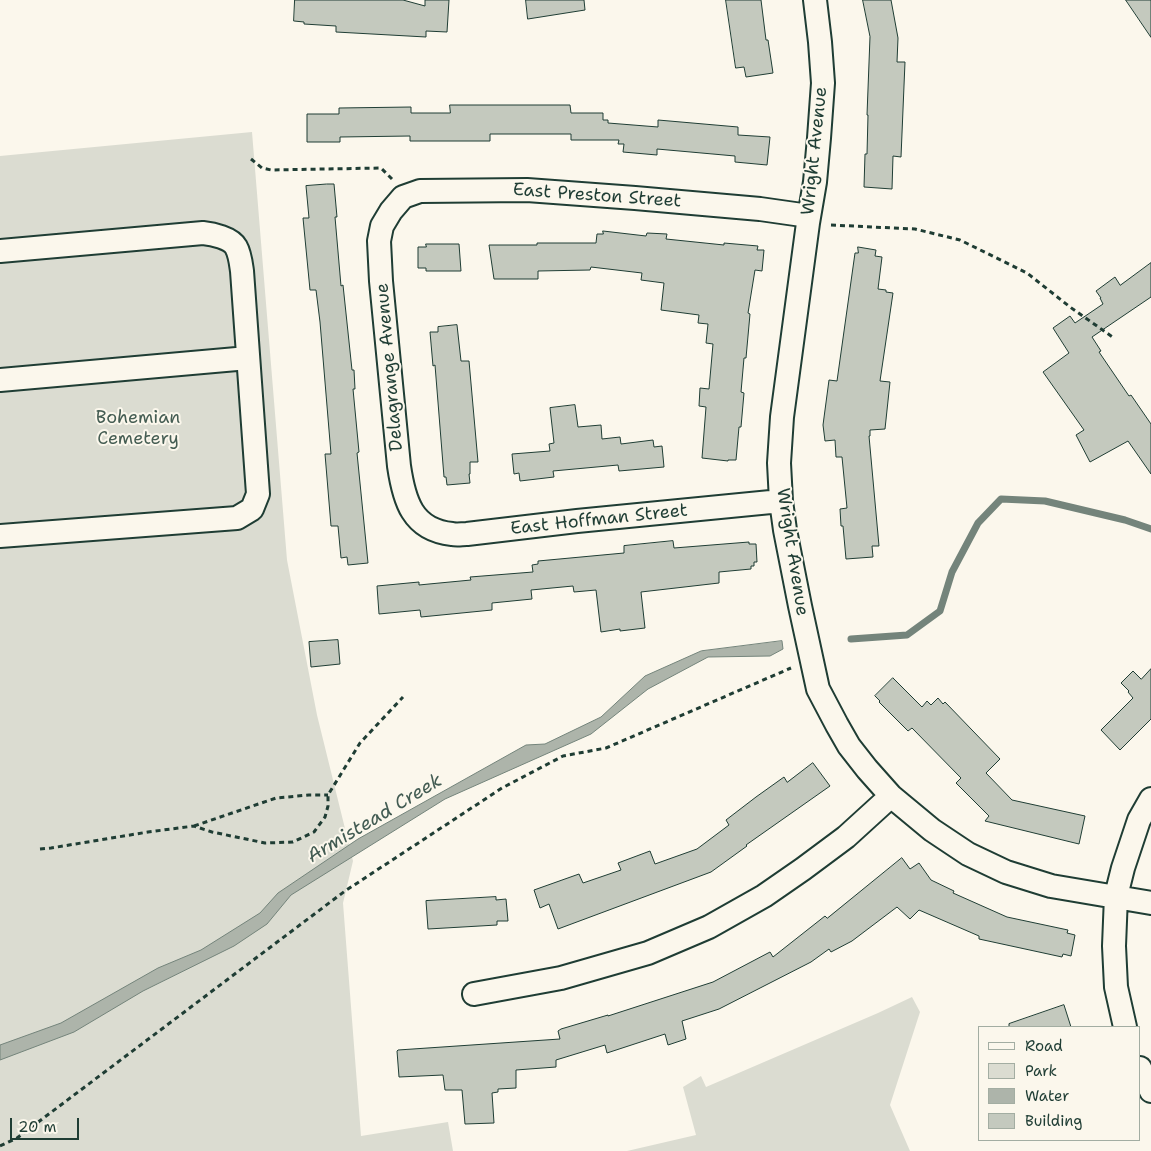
<!DOCTYPE html>
<html>
<head>
<meta charset="utf-8">
<style>
	body { margin:0 }
	#map { position:relative; width:1151px; height:1151px; overflow:hidden; background:#fbf7ec; font-family:"Shantell Sans",sans-serif }
	canvas { display:block }
	.legend { position:absolute; left:978px; top:1026px; width:162px; height:115px; box-sizing:border-box; background:#fbf7ec; border:1px solid #a3ada2; margin:0; padding:6px 9px; list-style:none; font-size:15px; color:#1f3d34 }
	.legend li { display:flex; align-items:center; gap:10px; height:25px }
	.legend b { width:25px; border:1px solid #a3ada2 }
	.scale { position:absolute; left:10px; top:1118px; width:69px; height:22px; box-sizing:border-box; border:2px solid #1f3d34; border-top:0; padding-left:6px; font-size:15px; line-height:18px; white-space:nowrap; color:#1f3d34; -webkit-text-stroke:4px #fbf7ec; paint-order:stroke }
</style>
</head>
<body>
<div id="map">
<canvas width="1151" height="1151"></canvas>
<ul class="legend">
<li><b style="height:6px;background:#fbf7ec"></b>Road</li>
<li><b style="height:14px;background:#dbdcd1"></b>Park</li>
<li><b style="height:14px;background:#adb4aa"></b>Water</li>
<li><b style="height:14px;background:#c4c9be"></b>Building</li>
</ul>
<div class="scale">20 m</div>
</div>
<script>
const ctx = document.querySelector('canvas').getContext('2d');
ctx.lineJoin = 'round';
function fillPath(path, color) { ctx.fillStyle = color; ctx.fill(path, 'evenodd'); }
function strokePath(path, color, width, dash) { ctx.strokeStyle = color; ctx.lineWidth = width; ctx.lineCap = dash ? 'butt' : 'round'; ctx.setLineDash(dash || []); ctx.stroke(path); }
function drawText(font, color, halo, rows, align = 'center') {
  ctx.font = font + ' "Shantell Sans",sans-serif'; ctx.lineWidth = 4; ctx.setLineDash([]); ctx.textBaseline = 'middle'; ctx.strokeStyle = halo; ctx.fillStyle = color; for (const [text, x, y, turn = 0] of rows) {
    ctx.save(); ctx.translate(x, y); ctx.rotate((+turn || 0) * Math.PI / 180); ctx.textAlign = isNaN(turn) ? turn : align; if (halo) ctx.strokeText(text, 0, 0); ctx.fillText(text, 0, 0); ctx.restore();
  }
}
fillPath(new Path2D(`
	M252,132L287,560L317,715L353,861L343,903L361,1136L448,1122L453,1151H0V156Z
	M912,997L920,1012L890,1105L910,1151H627L696,1135L683,1087L701,1076L706,1087L878,1013Z`), '#dbdcd1');
const water = new Path2D(`
	M782,641L783,649L770,656L708,657L648,689L591,734L445,799L291,895L267,924L234,946L143,991L74,1032L0,1060V1045L61,1023L158,968L201,950L260,913L278,893L358,839L526,745L545,744L601,717L645,676L701,651Z`);
fillPath(water, '#adb4aa');
strokePath(water, '#74847b', 1);
strokePath(new Path2D(`
	M851,639L907,635L940,611L952,572L978,523L1001,499L1045,501L1125,520L1151,529`), '#74847b', 7);
const building = new Path2D(`
	M295,0H403L425,6V0H449L447,32L426,31V37L336,32V26L304,24V22L294,21Z
	M526,0H584L585,10L528,19Z
	M726,0H761L766,40H768L773,73L746,77L744,67L736,68Z
	M863,0H891L898,38L897,62H905L901,157L893,156L892,189L864,187L865,154H867L868,115H867L870,37Z
	M1126,0H1151V37Z
	M450,105H570L571,113H603V120H608V123L658,127V120L738,127V135L770,137L767,165L735,162V156L657,149V155L623,152L624,144H618L619,140H571V134H490V141H410V136L340,137V142H307V114H339V108L411,107V113H450Z
	M327,184H334L337,217H335L341,286L343,285L352,370H354L355,389H353L359,452L357,453L368,563L348,565L347,557L341,558L338,526H331L325,454H331L320,322L316,290H310L303,218H309L306,186Z
	M603,231L646,236L647,233L667,234L666,239L724,245V243L758,246L757,250H764L762,271L755,270L748,313L750,314L746,358H744L741,392L744,393L741,427H739L736,460H728V461L702,458L706,407L699,406L700,388L709,389L713,344L706,343L708,324L698,323L699,315L661,310L664,283L641,280L642,273L591,267L590,270L538,271V279H494L489,245H537V243H596L597,234H603Z
	M426,244H459L461,271H426V268H418V247H426Z
	M858,247L876,250L875,256L882,257L878,289L886,290V292L893,293L880,381L890,382L885,429L870,430V436H869L879,546H872L873,557L846,559L843,526H841L840,509L847,508L842,457H836L835,440L825,441L823,425L829,380L837,381L855,253H858Z
	M1151,263V297L1092,337L1101,351L1099,352L1129,396L1131,395L1151,424V474L1128,441L1090,462L1076,435L1084,430L1043,372L1069,353L1053,328L1070,316L1075,323L1103,304L1100,298H1101L1096,291L1115,277L1120,285Z
	M457,325L461,361H469L478,462H470V474H469L470,483L447,485L446,477H444L435,365L433,366L430,332H438V327Z
	M575,405L578,427L601,425L602,439L620,437L621,444L653,440L654,447L662,446L664,467L619,471L618,465L553,471L554,477L520,481L519,473L514,474L512,454L550,451L549,444L554,443L550,408Z
	M673,541L674,548L749,542V544H756L757,562H754V566H751V569L719,572V583L641,592L645,628L620,631V629L601,632L596,590L574,592L573,586L531,590L532,599L492,603V610L421,617L420,610L379,614L377,586L419,582V585L429,584L471,580L470,577L533,572L532,565L538,564V561L624,553V546Z
	M338,640L340,664L311,667L309,642Z
	M1151,669V719L1120,750L1101,730L1133,698L1128,692L1129,691L1121,683L1133,671L1141,679Z
	M893,678L922,707L927,701L931,705L938,698L943,704L945,702L1000,759L986,773L1012,800L1085,816L1079,844L985,821L989,816L956,783L961,778L912,728L908,731L879,702L880,701L875,696Z
	M813,763L830,786L746,845L747,846L711,872L558,929L549,904L540,908L534,890L579,874L583,883L621,870L618,863L650,851L655,864L697,849L729,825L726,820L756,797L784,777L787,782Z
	M902,858L910,869L919,863L931,880L954,891L953,893L1007,917L1068,930L1067,933L1075,935L1071,956L1063,954L1062,957L979,939V936L919,910L910,919L897,907L852,941L831,952L829,949L811,962L719,1009L682,1021L686,1039L668,1045L665,1034L607,1053L605,1045L556,1060V1067L516,1070V1088L498,1089V1092L492,1093L494,1123L465,1124L462,1090H445L443,1075L399,1077L397,1051L398,1050L560,1039L558,1031L561,1029L608,1015V1016L713,982L770,952L773,957L825,916L827,918Z
	M496,897V900L506,899L508,921H497V925L428,929L426,901Z
	M1064,1005L1071,1027H1009V1024Z`);
fillPath(building, '#c4c9be');
strokePath(building, '#1f3d34', 1);
const minor = new Path2D(`
	M815,0L820,42L823,83L819,138L815,182L808,223L782,417L779,463L781,501L785,530L800,606L818,689L837,725L849,746L867,769L891,796L932,830L968,854L1006,872L1051,886L1151,903
	M0,251L203,233C213,234 231,238 236,247C240,254 241,264 242,271L258,494L252,509L237,518L0,536
	M0,380L248,358
	M781,501L577,521L467,534C462,534 457,535 452,534C412,530 404,500 399,466L381,281L379,241L382,226L391,211L403,197L420,191L527,190L635,198L760,209L809,216
	M474,994L561,978L648,953L709,927L764,896L803,869L846,837L891,796
	M1125,1027L1116,987L1114,946L1116,896L1123,868L1139,820L1151,799
	M1140,1068L1151,1091`);
strokePath(minor, '#1f3d34', 26);
strokePath(new Path2D(`
	M251,159L262,168L271,170L381,168L392,179
	M831,225L915,229L960,240L1027,273L1070,307L1114,338
	M194,826L276,798L309,795H328
	M40,849L51,848L148,832L194,826L212,832L265,843L293,842L314,832L325,817L328,806V795L360,743L403,697
	M0,1146L17,1138L345,891L502,788L563,756L606,748L791,668`), '#1f3d34', 3, [5, 4]);
strokePath(minor, '#fbf7ec', 22);
drawText('18px', '#1f3d34', '#fbf7ec', [
	["Wright Avenue",815,151,-84],
	["East Preston Street",597,196,4],
	["Delagrange Avenue",390,367,-95],
	["East Hoffman Street",599,520,-6],
	["Wright Avenue",792,552,81]
]);
drawText('18px', '#455d53', '#fbf7ec', [
	["Bohemian",138,418],
	["Cemetery",138,439]
]);
drawText('italic 19px', '#425b52', '#fbf7ec', [
	["Armistead Creek",375,819,-31]
]);
</script>
</body>
</html>
